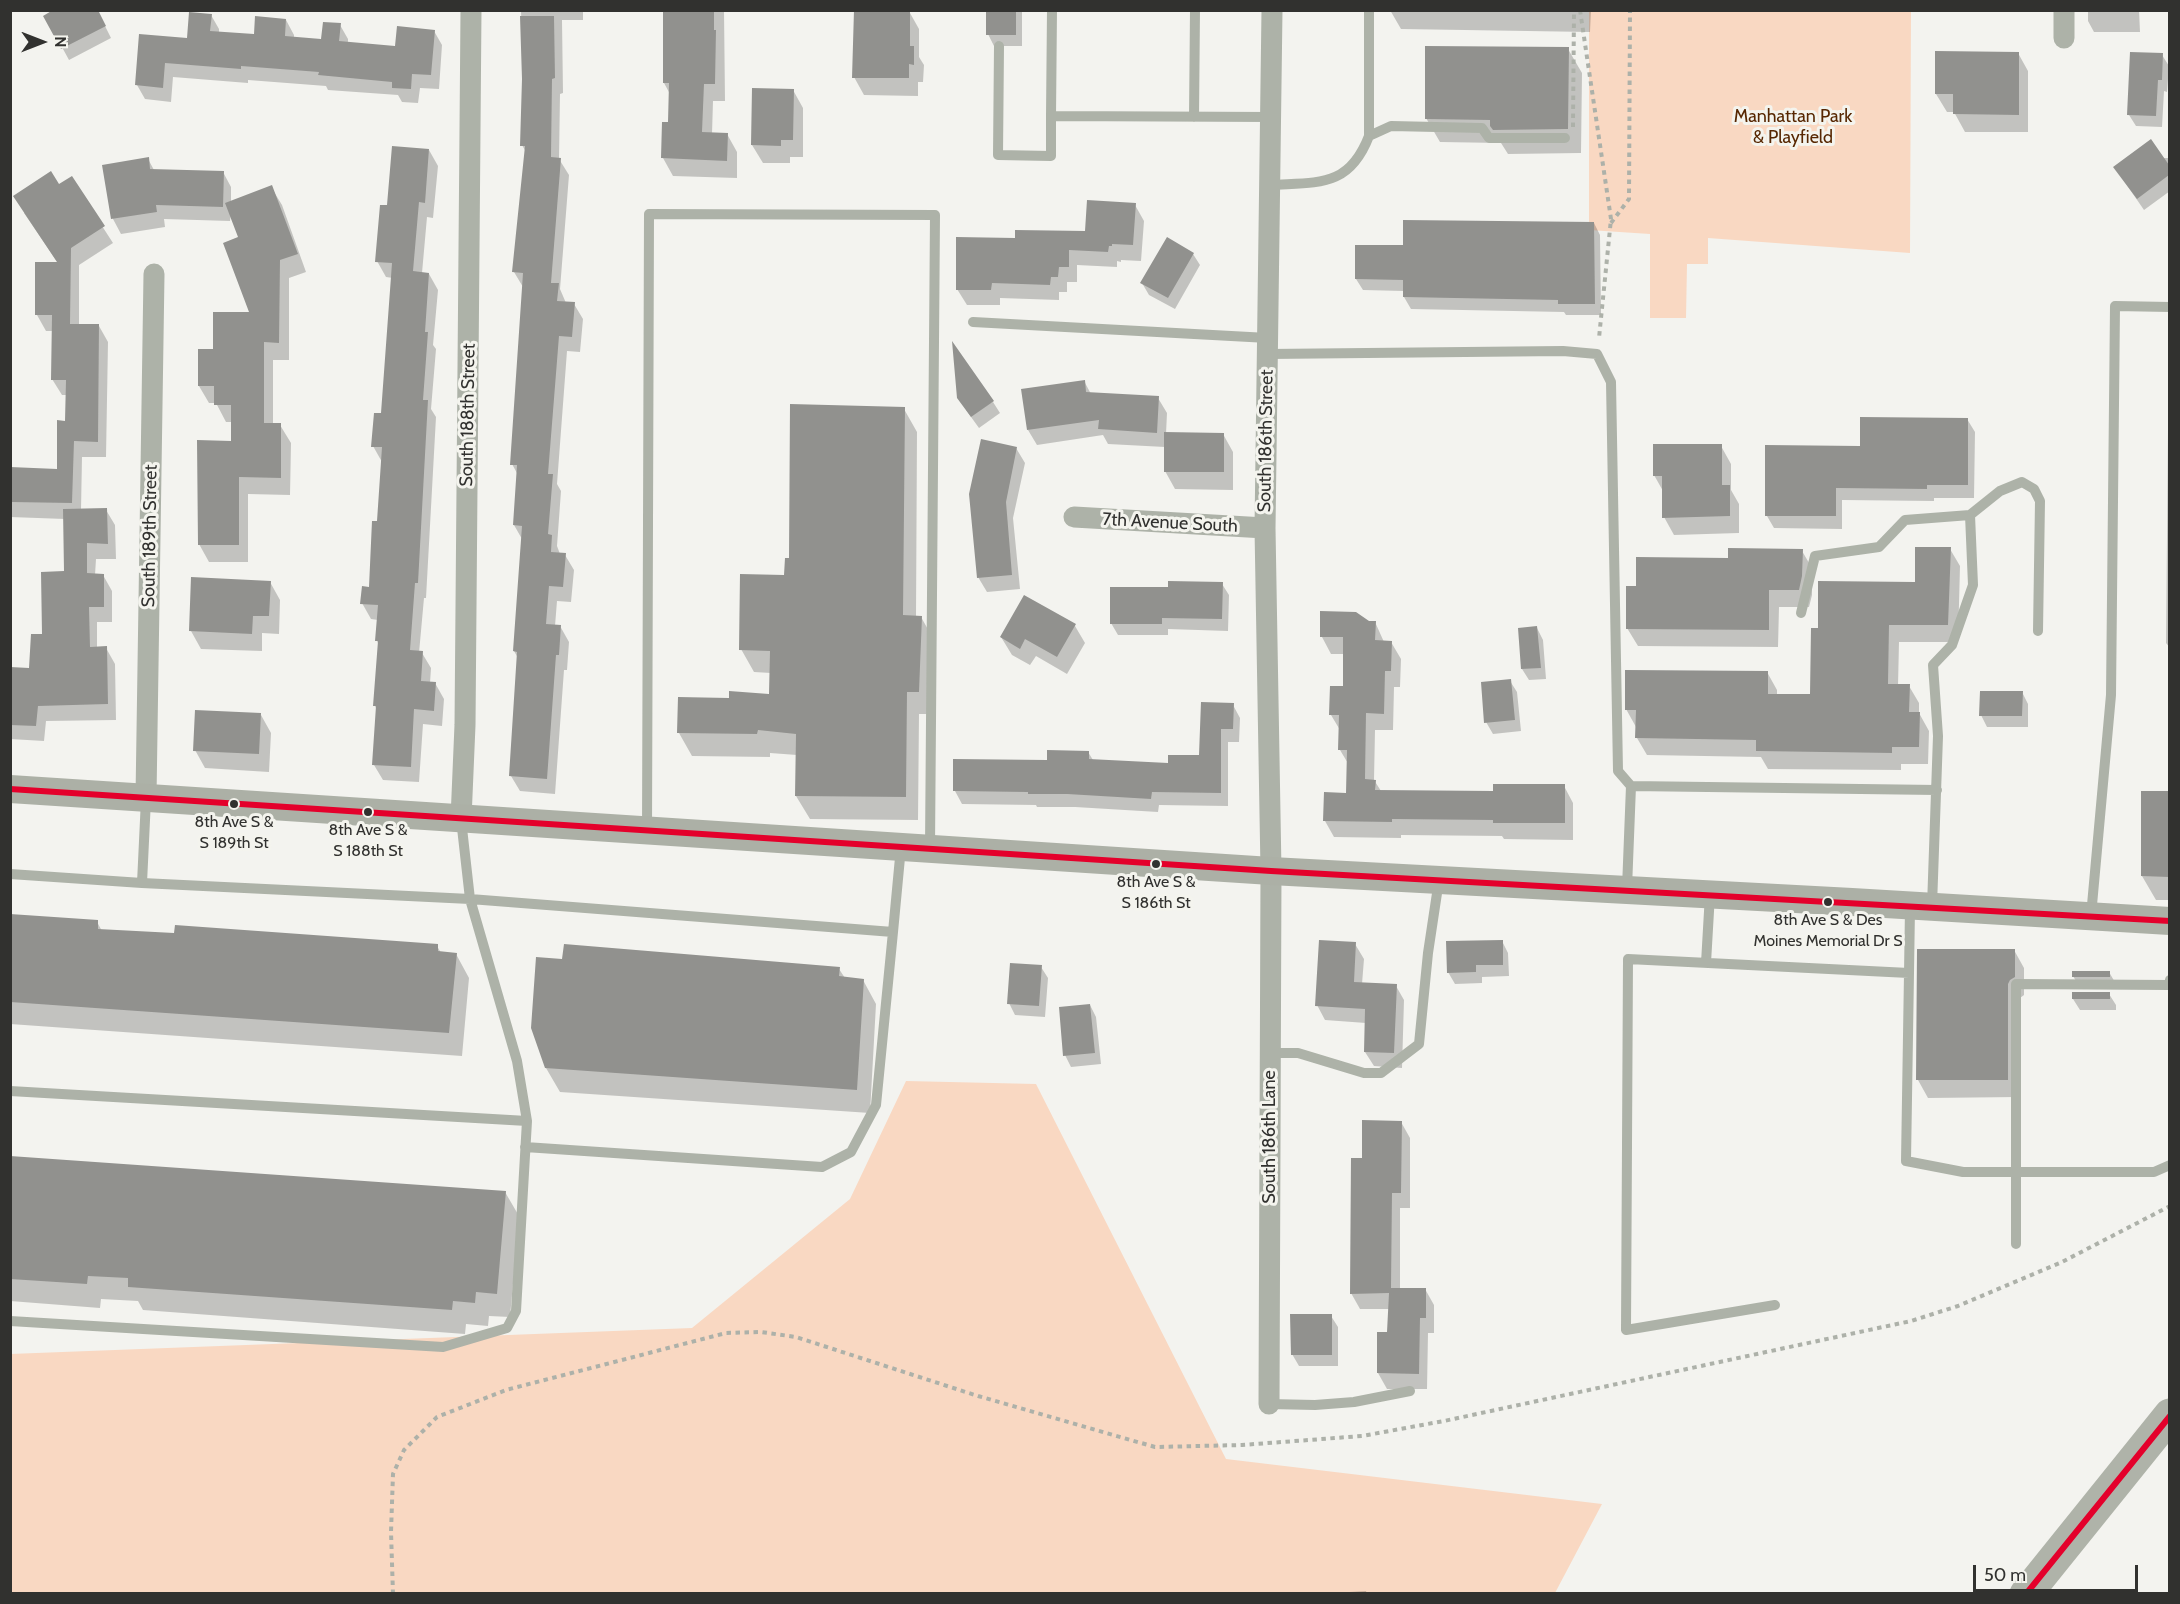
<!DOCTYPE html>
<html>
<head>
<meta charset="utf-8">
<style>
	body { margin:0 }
	#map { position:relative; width:2180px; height:1604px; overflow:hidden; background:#f3f3ef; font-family:Cabin,sans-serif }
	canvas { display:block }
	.frame { position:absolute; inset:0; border:12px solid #31312f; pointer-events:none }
	.north { position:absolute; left:12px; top:12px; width:60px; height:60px; -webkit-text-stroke:4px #f4f4ee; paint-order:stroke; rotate:90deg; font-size:16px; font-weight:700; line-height:24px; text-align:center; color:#31312f }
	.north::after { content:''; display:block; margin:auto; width:21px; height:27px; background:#31312f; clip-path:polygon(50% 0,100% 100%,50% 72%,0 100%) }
	.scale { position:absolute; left:1973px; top:1565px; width:165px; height:27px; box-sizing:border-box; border:3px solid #31312f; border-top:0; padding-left:8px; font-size:18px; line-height:21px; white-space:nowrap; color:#31312f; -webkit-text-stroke:4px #f4f4ee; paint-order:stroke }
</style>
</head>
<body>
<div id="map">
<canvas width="2180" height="1604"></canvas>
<div class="frame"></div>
<div class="north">N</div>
<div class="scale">50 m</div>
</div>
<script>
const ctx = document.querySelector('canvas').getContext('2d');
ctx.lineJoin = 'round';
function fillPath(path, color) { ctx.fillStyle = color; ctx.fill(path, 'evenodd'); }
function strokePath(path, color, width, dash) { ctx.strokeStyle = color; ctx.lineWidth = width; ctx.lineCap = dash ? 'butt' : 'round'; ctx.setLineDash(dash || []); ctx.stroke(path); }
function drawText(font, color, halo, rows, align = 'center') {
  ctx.font = font + ' Cabin,sans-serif'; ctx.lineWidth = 6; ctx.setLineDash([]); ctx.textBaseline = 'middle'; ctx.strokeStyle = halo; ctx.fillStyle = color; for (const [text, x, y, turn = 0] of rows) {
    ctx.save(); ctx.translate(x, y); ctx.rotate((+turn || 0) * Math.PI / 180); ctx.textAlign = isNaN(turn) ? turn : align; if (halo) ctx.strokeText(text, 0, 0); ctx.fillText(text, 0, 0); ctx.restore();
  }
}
fillPath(new Path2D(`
	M1589,11H1911L1910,253L1708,238V264H1687L1686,318H1650V234L1589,230Z
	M906,1081L1036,1084L1226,1459L1602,1504L1555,1593H11L10,1354L692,1328L850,1199Z`), '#f9d8c2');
fillPath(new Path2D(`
	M97,10L111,38L69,60L45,16Z
	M521,10H583V20H562L563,93L560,94L559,159L569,175L560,289L566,303L574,304L583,319L580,352L567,351L557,484L561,491L557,546L560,554L565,555L574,570L571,602L557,601L555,626H560L569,642L567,670H564L555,794L520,791L511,776L518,658L514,651L522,539L514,525L518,475L512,464L523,287L514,272L526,152L522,145L523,79Z
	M664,10H724L725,101H713L712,134H727L737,152V178L673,176L663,158L670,124V94L664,83Z
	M988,10H1022V46H994L988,34Z
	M1390,10H1591L1590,32L1401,29Z
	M2088,10H2139L2140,32H2094L2088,21Z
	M910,13L919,29V57L924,65L923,82H918V96L864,95L854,77Z
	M211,15L219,29V33L255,35L286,20L294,35V38L323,40L340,25L348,39V43L397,47L434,31L442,45L439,89L420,88L418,103L402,102L398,95L328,90L326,86L248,80V83L173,77L171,102L145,99L137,85L188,40Z
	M1568,49L1582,73L1581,153L1508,154L1501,143L1440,142L1426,118Z
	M2018,53L2028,71V132H1965L1954,112H1947L1936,94Z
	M2162,55L2169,66L2167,92L2164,91L2162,127L2136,126L2129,115Z
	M793,90L803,108V157H790V163H763L752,145Z
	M429,150L438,166L433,218L427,217L422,273L429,274L438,290L433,345L436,349L431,409L436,417L426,598H424L419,653H422L431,668L430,683H435L444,699L442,726L423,724L419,782L383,780L374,765L377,710L375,706L379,645L377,641L378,620L371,619L362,603L370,588L378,523L382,462L373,446L382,415L393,278L386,277L377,261L389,207Z
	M2163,158H2170V191L2144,210L2122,178Z
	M148,159L154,170L223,172L231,187V202L271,187L282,205L306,272L289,278V360H273V425H280L291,443L290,495L248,494V562H209L199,544L232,442V422H226L216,403H209L199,386L214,350L251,314L240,238L231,213L230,221L164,219L165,227L121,234L113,219L104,166Z
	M71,178L113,243L79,265V326H99L108,342L106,457H82L81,510H106L115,525L116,559H96L95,575H103L112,591V622H97V648H106L115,664L116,720L46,721L44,741L10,739V668L30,669L66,573L65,519L10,517V469L58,470L66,422L67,395H62L52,379L53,331H46L37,315V263H58L24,213Z
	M1135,205L1144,221L1141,261L1121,260V262L1117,261V267L1077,265V282H1067V292H1059V300L1000,298V305H967L957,289L1016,239L1086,233Z
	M1594,223L1600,235L1601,315H1566L1564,312L1411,309L1404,297V291L1363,290L1356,279L1404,247Z
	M1193,254L1200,265L1175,309L1149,295L1142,283Z
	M2169,321H2170V648L2166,643Z
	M1084,381L1091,394L1158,398L1167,413L1166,434H1223L1233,452V490L1175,489L1165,471V447L1108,444L1103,435L1037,445L1028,430Z
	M993,402L1000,413L979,428L966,410Z
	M904,409L917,432L916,617H921L934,640L932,714H919L918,820L810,819L796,796L797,755L770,753V757L692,756L679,733V699H730L770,696L771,673L754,672L741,649L785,576L790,559Z
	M1967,419L1975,432L1974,498H1934V501L1842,500V529L1774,528L1767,516L1862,447Z
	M1721,446L1731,464V490L1739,504V533L1674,535L1664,517L1663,491L1654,475Z
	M1016,448L1025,463L1013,518L1020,589L987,592L978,577Z
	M1950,549L1960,566L1958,642H1899L1898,686H1909L1919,703V713L1929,731L1928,764H1901V770L1768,769L1761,757L1647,755L1637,738L1636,727L1626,709L1767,672L1777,690V695L1811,696L1819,630L1917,584Z
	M1802,551L1812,568V595L1809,607H1779L1778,647L1638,646L1627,628L1637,588L1729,560Z
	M270,582L280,600L279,634L262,633V651L201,649L191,631Z
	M1222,584L1229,595L1228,631L1168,629V635H1118L1111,623L1170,588Z
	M1322,613L1375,622L1384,642H1391L1401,659L1400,687H1394L1393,730H1375L1374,780L1381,791L1494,793L1564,786L1573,803V840L1504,839L1502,836L1401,835V838L1334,837L1325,821L1348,794L1349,765L1340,750V730L1331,715L1344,687V654H1331L1322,637Z
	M1075,626L1085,643L1067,674L1036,656L1030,665L1012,655L1001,637Z
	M1537,628L1543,640L1546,679L1529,680L1522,669Z
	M1510,681L1517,692L1521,731L1493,734L1486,722Z
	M2022,692L2028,704V727H1987L1981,715Z
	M1233,705L1240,718L1239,742H1228V806L1159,805L1158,812L1075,807H1037L1036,805L962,804L955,791L1049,762L1088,752L1093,760L1169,765L1201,757Z
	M261,715L271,733L269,772L205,768L195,750Z
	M2143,792H2170V900H2156L2142,876Z
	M10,915L97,922L102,931L437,946L441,953L456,954L469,978L462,1056L10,1024Z
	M1502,941L1508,953L1509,976L1482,977V983L1455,984L1448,972Z
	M1355,944L1364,959L1362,984L1396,986L1404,1000L1402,1068L1374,1066L1365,1052L1366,1023L1325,1020L1317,1005Z
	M2014,950L2024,968V995L2020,998L2018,1097L1928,1098L1918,1080Z
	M564,960L839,969L845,978L863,980L876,1004L870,1113L560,1092L546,1068Z
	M1041,967L1048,978L1045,1017L1015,1015L1009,1003Z
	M2109,972L2116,984L2080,988L2073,976Z
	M2109,994L2116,1005V1010H2080L2073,999Z
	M1090,1005L1096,1017L1101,1064L1071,1067L1065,1055Z
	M1401,1122L1410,1138V1208H1400V1290L1425,1289L1434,1305V1333H1428L1427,1389H1387L1378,1373V1334H1389L1390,1309H1360L1351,1293L1364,1160Z
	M10,1158L505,1192L519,1216L510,1317L489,1316L488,1326L466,1324L465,1334L143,1310L138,1301L101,1299L100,1308L10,1301Z
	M1331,1316L1338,1327V1366H1299L1292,1354Z
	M1366,1591L1367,1594H1316Z`), '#0003');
fillPath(new Path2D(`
	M53,10H98L106,26L61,49L43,16Z
	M663,10H714V30H716L715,84H704L702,132L728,133L727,161L661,158L662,122H668L669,83H663Z
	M854,10H910V46H914V65L909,64V78H852Z
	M986,10H1016V35H986Z
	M189,12L212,14L210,31L254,34L255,16L286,19L285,36L321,39L323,22L341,23L339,41L395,46L397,26L435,30L431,75L412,74L411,89L392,88V82L318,75L319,72L241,66V69L165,63L163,88L135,85L139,34L187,38Z
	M520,16H554L555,78L552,79L551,157L561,158L551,283H559L557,301L575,302L572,337L559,336L548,474H553L548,534L552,535L551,552L566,553L563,587L549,586L546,624L561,625L559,655H556L547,779L509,776L517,652L513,651L522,526L513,525L517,465H510L523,273L512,272L525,146H520L522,79Z
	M1425,46L1569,47L1568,129L1493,130L1490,126V120L1425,119Z
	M1935,51L2019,52V115L1953,114V94H1935Z
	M2130,52L2163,53L2162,80H2158L2156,116L2127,115Z
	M752,88L794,89L793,140H781V146L751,145Z
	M2151,139L2169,165V175L2137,199L2113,167Z
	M392,146L429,149L425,203L419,202L413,271L429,273L425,332H428L423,400H428L418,583H415L410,650L423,651L421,681L436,682L434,711L414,709L411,767L372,765L376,706H373L378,641H375L378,605L360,604L362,586L369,587L372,521H377L382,447H371L374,413H381L392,263L375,262L380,205H387Z
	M149,157L150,169L224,171L223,207L156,205L157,212L111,219L102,165Z
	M51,171L59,184L72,176L105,226L71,248L70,324H99L98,442L74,441L72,503L10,502V467L57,469V420L65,421L66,380H51L52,315H35V262H57L13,196Z
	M272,185L298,254L280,260L279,343L264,342V423H281V478L239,477V545H198L197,440L231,441V405H214V386H198V349H213V312H249L223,243L238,237L225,203Z
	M1087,200L1136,203L1133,245L1112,244V246H1109L1108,252L1069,250V267H1059L1058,277H1051L1050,285L992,283L991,290H956V237L1015,238V230L1085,231Z
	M1403,220L1594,222L1595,304H1558V300L1403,297V280L1355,279V245H1403Z
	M1167,237L1194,253L1168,298L1140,283Z
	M952,341L994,401L971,417L957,398Z
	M1085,380L1086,392L1159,396L1157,433L1098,429L1099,420L1027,430L1021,389Z
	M790,404L905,407L903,615L922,616L919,692H907L906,797L795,796L796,734L758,730L757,734L677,733L678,697L729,698V691L769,694L770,651L739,650L740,574L784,575L785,558H789Z
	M1860,417L1968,418V485H1927V489L1836,488V516H1765V445L1860,446Z
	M1164,432L1224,433V472H1164Z
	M981,439L1017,447L1006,502L1012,575L977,578L969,494Z
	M1653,444H1722V485H1730V516L1662,518V476H1653Z
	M107,508L108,544L87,543V573L104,574V607H89L90,647L107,646L108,704L38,706L36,726L10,725V667L29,668L31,634H42L41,572L64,571L63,509Z
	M1915,547H1951L1948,625H1889L1888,684H1910L1909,712H1920L1919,747H1892V753L1756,751V740L1635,738L1636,710H1625V670L1768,671V694H1810L1811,628H1818V581L1915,582Z
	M1728,548L1803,549L1802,576L1799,590H1769V630L1626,629V586H1636V557L1728,558Z
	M191,577L271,581L269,616H253L252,634L189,631Z
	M1168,581L1223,582L1222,619L1162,618V624H1110V587H1168Z
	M1024,595L1076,624L1057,657L1025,639L1020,649L1000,637Z
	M1320,611L1356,612L1369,621H1376L1375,640L1392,641L1391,671H1385L1384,714L1366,713L1365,779L1376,780L1375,790L1493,791V784H1565V823H1493V820L1392,819V822L1323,821L1324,792L1346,793L1347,750H1338L1339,715H1329L1330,686H1343V637H1320Z
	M1537,626L1541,668L1521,669L1518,628Z
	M1511,679L1515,720L1484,723L1481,682Z
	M1980,691H2023L2022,716H1979Z
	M1201,702L1234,703L1233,729H1221V793L1152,792L1151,799L1067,794H1028V792L953,791V759L1047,760V750L1089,751V759L1168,763V755H1199Z
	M195,710L261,713L259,754L193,751Z
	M2141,791H2169V877L2141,876Z
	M10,914L98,920V929L174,933L175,925L438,944V951L457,953L449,1033L10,1002Z
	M1319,940L1356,942L1354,982L1397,984L1394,1053L1364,1052L1365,1009L1315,1006Z
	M1503,940V965H1476V972L1447,973L1446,941Z
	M564,944L840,967L839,976L864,979L857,1090L545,1068L531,1028L536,957L562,959Z
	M1917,949H2015V977L2010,980L2008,984V1080H1916Z
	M1010,963L1042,965L1039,1006L1007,1004Z
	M2072,971H2110V977H2072Z
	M2072,992H2110V999H2072Z
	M1090,1004L1095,1053L1063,1056L1059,1007Z
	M1362,1120L1402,1121L1401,1193H1392L1391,1288H1426V1318H1420L1419,1374L1377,1373V1332H1387L1389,1293L1350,1294L1351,1158H1362Z
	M10,1156L506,1191L497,1294L476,1292L475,1303L453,1301L452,1310L128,1287V1278L88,1276L87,1284L10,1279Z
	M1290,1314H1332V1355H1291Z`), '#91918e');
strokePath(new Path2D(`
	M1580,10L1611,219L1599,338
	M1573,127L1574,10
	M1611,223L1629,199L1630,10
	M393,1594L391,1532L393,1474L404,1450L437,1417L506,1390L726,1333L761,1332L796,1337L978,1396L1155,1447L1242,1445L1362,1436L1444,1421L1911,1321L1958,1306L2062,1262L2170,1206`), '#adb1a9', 4, [4.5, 4.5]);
strokePath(new Path2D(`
	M999,46L998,155L1051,156V116L1271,117
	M1051,116L1052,10
	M1194,117L1195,10
	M1369,136L1391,126L1482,128L1489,138H1565
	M1270,185C1318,182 1349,188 1369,136V10
	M973,322L1268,338
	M1268,354L1563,351L1597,354L1611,382L1618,771L1631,786
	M1801,613L1815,556L1879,547L1905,520L1970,515
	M647,830L649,214L935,215L930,847
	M10,874L142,883L470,899L893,932L901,847
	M142,883L146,799
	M1627,888L1631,786L1937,790
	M1932,906L1938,736L1933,665L1952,645L1973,585L1970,515L2000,491L2022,482L2034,489L2040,501L2038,631
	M2091,916L2111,695L2115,306L2170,307
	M1706,963L1710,894
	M1909,973L1910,908
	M1270,1053H1298L1364,1073H1381L1419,1044L1428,953L1439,880
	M10,1091L527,1121
	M525,1147L822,1167L851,1152L876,1105L893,932
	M2016,1244V984L2169,985L2170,980
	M1775,1305L1626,1330L1628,959L1909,973L1906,1161L1963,1172H2154L2170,1165
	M10,1321L443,1347L507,1328L516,1311L527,1121L517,1061L470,899L461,819
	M1269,1404L1315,1405L1354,1402L1410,1391`), '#adb2a8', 10);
strokePath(new Path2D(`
	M2064,38V10
	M1074,517L1265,528
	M146,797L154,274
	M461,819L465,725L471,10
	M1269,1404L1271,871L1265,528L1272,10`), '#adb2a8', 21);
strokePath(new Path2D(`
	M10,789L1271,871L1852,902L2170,921`), '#acb0a6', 28);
strokePath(new Path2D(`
	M2026,1594L2170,1415`), '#afb3a9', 33);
strokePath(new Path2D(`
	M10,789L1271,871L2170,921
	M2026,1594L2170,1416`), '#e4002b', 6);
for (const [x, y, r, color] of [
	[234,804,5,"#31312f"],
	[368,812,5,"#31312f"],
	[1156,864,5,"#31312f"],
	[1828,902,5,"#31312f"]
]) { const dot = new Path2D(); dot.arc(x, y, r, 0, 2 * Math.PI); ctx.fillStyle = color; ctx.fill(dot); strokePath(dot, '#f4f4ee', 2); }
drawText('16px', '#31312f', '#f4f4ee', [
	["8th Ave S &",234,822],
	["S 189th St",234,843],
	["8th Ave S &",368,830],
	["S 188th St",368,851],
	["8th Ave S &",1156,882],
	["S 186th St",1156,903],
	["8th Ave S & Des",1828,920],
	["Moines Memorial Dr S",1828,941]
]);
drawText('18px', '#572702', '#f4f4ee', [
	["Manhattan Park",1793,117],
	["& Playfield",1793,138]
]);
drawText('18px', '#31312f', '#f4f4ee', [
	["South 188th Street",468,415,-89],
	["South 186th Street",1266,441,-89],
	["7th Avenue South",1170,523,3],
	["South 189th Street",150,536,-89],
	["South 186th Lane",1270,1137,-90]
]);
</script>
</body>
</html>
